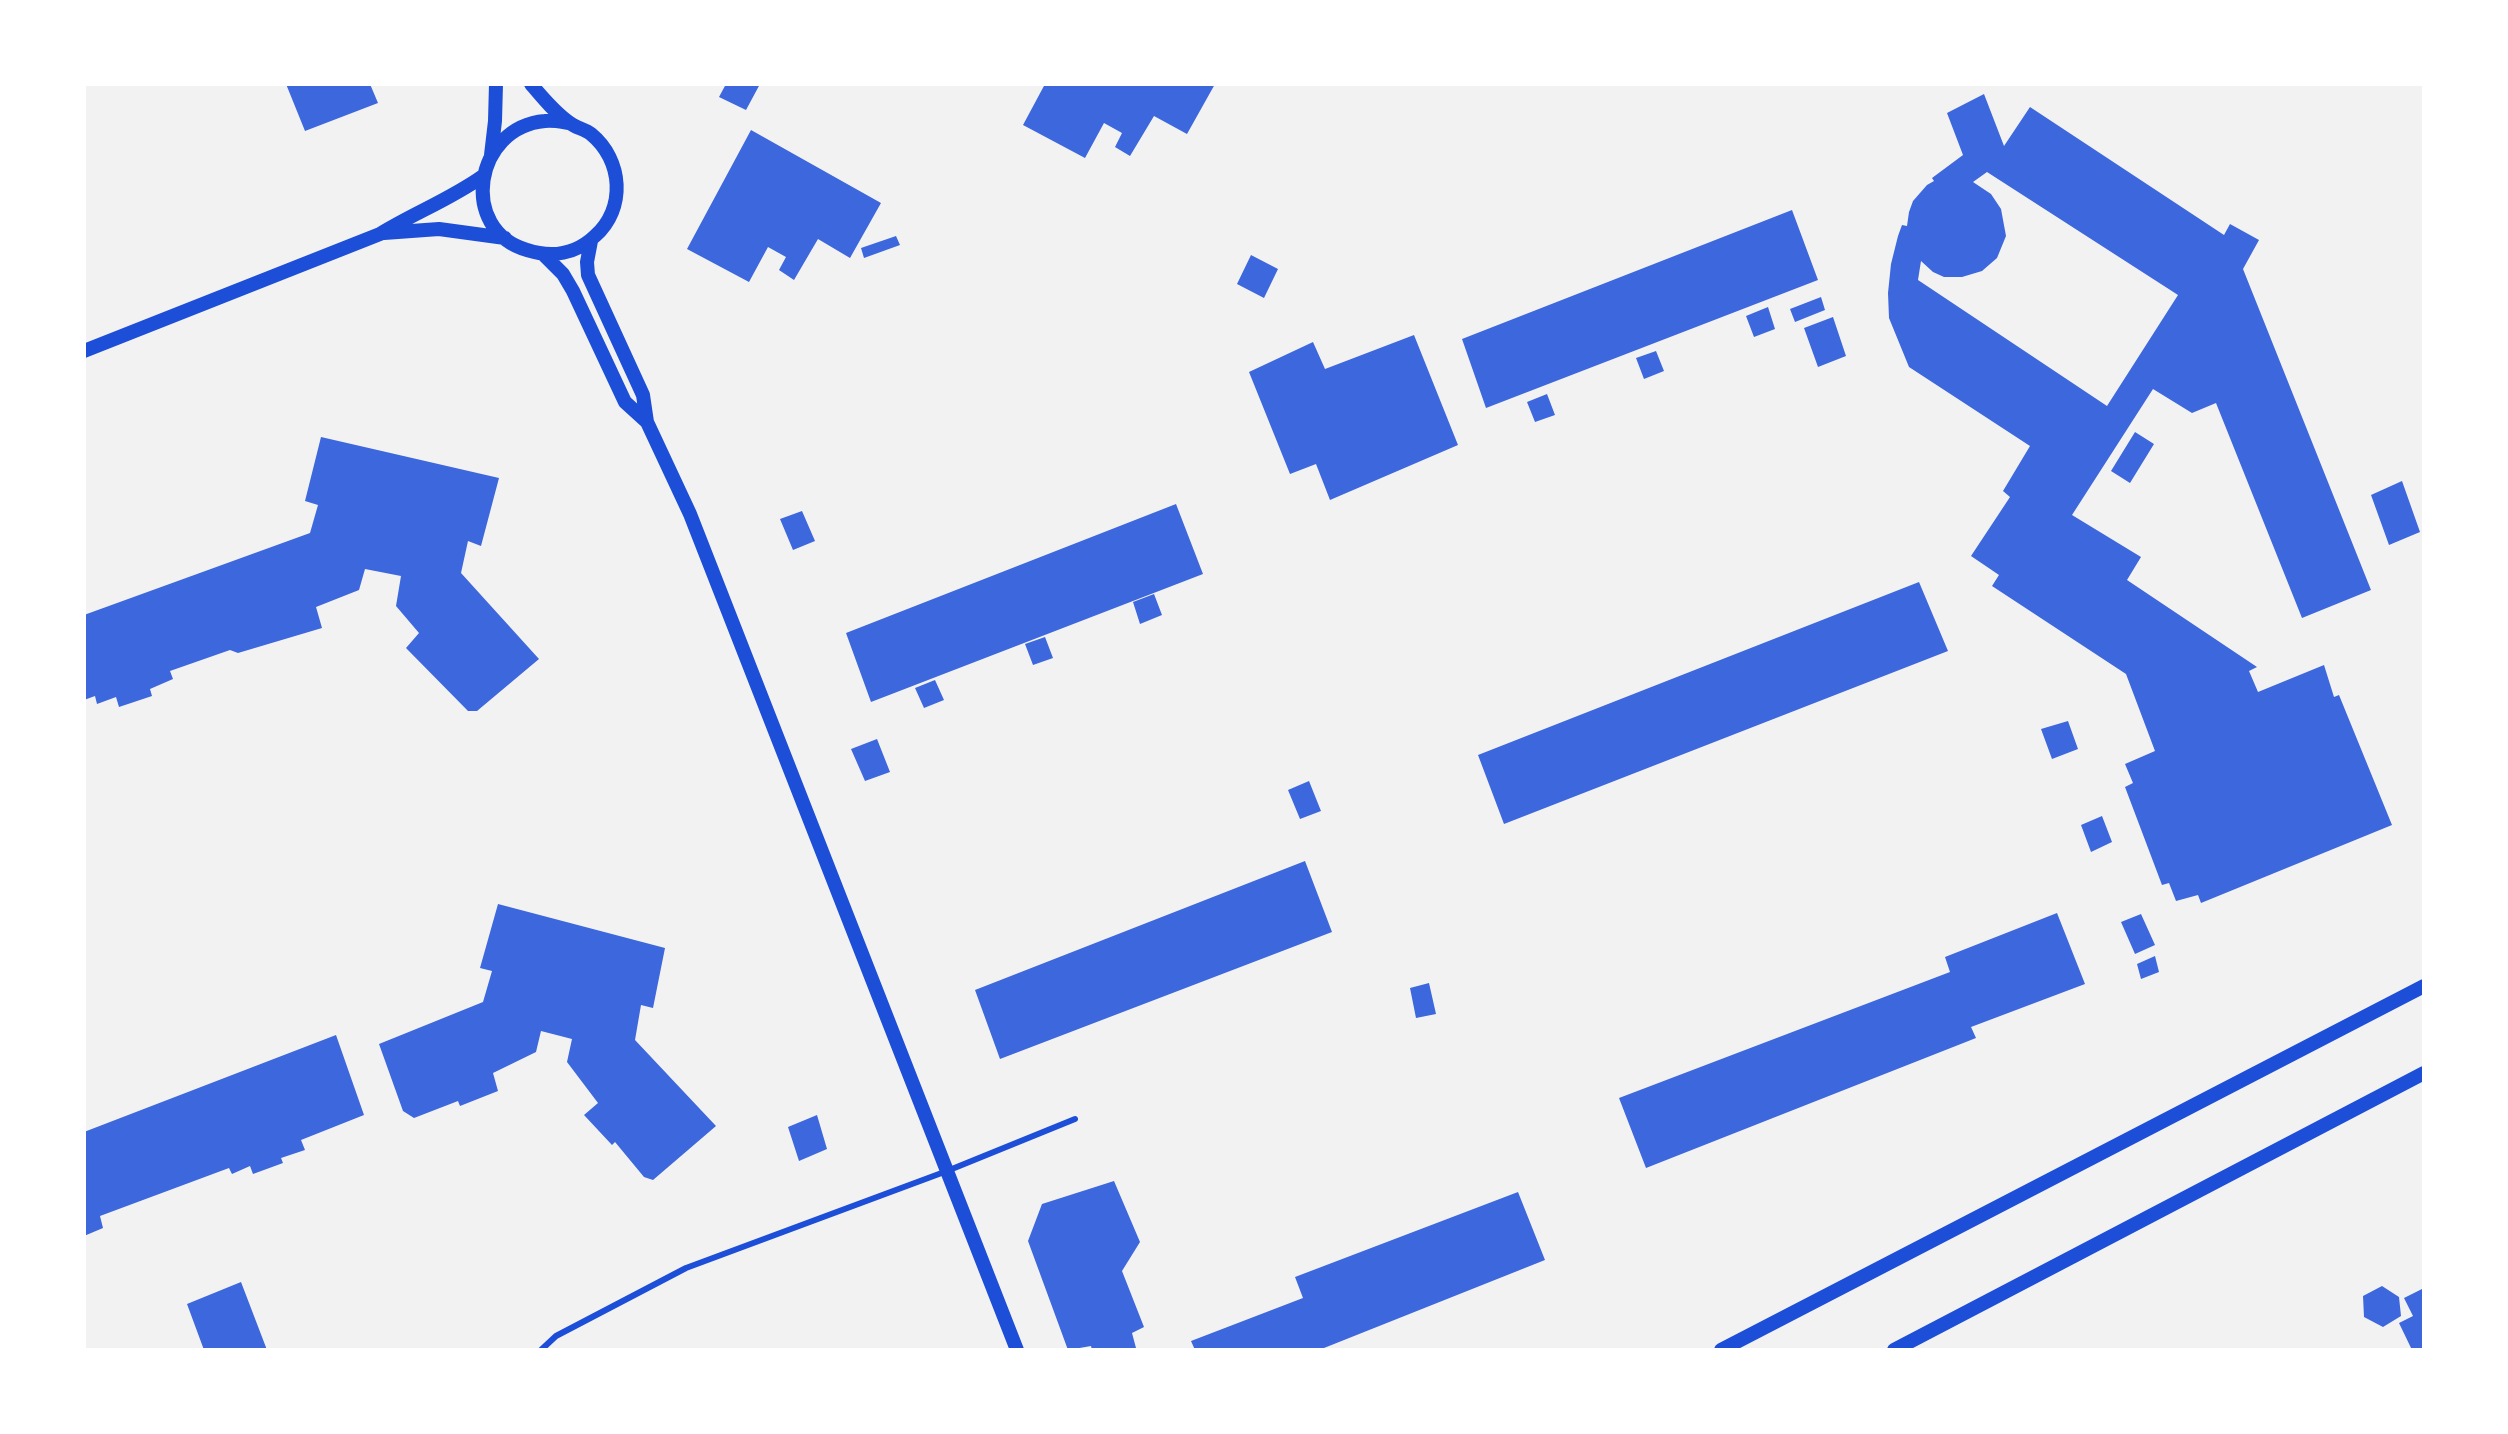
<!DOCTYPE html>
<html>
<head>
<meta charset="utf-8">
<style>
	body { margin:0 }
	#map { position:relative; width:2508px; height:1434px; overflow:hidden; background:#f2f2f2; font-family:"Times New Roman",serif }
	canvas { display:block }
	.frame { position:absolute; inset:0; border:86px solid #fff; pointer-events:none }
</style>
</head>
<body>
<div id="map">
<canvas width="2508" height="1434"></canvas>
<div class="frame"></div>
</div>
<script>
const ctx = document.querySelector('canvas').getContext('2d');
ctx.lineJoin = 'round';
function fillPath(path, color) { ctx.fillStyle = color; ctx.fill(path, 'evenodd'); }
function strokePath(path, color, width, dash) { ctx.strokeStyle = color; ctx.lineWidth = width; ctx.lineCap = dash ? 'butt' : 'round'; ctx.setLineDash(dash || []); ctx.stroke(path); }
fillPath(new Path2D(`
	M286,84H370L378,103L305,131Z
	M726,84H760L746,110L719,97Z
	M1045,84H1215L1187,134L1154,116L1130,156L1115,147L1122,133L1104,123L1085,158L1023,125Z
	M1984,94L2004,146L2030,107L2224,235L2230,224L2259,240L2243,269L2371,590L2302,618L2216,403L2192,413L2153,389L2072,515L2141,557L2127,580L2257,667L2249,671L2258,692L2324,665L2334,697L2339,695L2392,825L2201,903L2198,895L2176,901L2169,883L2162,885L2125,787L2133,783L2125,764L2155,751L2126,674L1992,586L1999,575L1971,556L2010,497L2003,491L2030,446L1909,367L1889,318L1888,293L1891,264L1898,236L1902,225L1907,226L1909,212L1913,201L1927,185L1934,181L1932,178L1963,155L1947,113ZM1987,172L2178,295L2107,406L1918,280L1921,261L1933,272L1944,277H1962L1982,271L1997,258L2006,236L2001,209L1991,194L1973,182Z
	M751,130L881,203L850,258L818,239L794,280L779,270L786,257L768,247L749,282L687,249Z
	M1792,210L1818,280L1486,408L1462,339Z
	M896,236L900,245L864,258L861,248Z
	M1251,255L1278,269L1264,298L1237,284Z
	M1821,297L1825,310L1795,322L1790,309Z
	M1768,307L1775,329L1754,337L1746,316Z
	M1833,317L1846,356L1818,367L1804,328Z
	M1414,335L1458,445L1330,500L1316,464L1290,474L1249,372L1313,342L1325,369Z
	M1656,351L1664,371L1644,379L1636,358Z
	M1547,394L1555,415L1535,422L1527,402Z
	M2135,432L2154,444L2130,483L2111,471Z
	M321,437L499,478L481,546L468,541L461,573L539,659L477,711H468L406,648L419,633L396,606L401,576L365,569L359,590L316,607L322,628L238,653L230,650L170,671L173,679L150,689L152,696L119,707L116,697L97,704L95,696L84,700V615L310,533L318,505L305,501Z
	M2402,481L2420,532L2389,545L2371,495Z
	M1176,504L1203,574L871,702L846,633Z
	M802,511L815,541L793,550L780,519Z
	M1919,582L1948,651L1504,824L1478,755Z
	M1154,594L1162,615L1140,624L1133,602Z
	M1045,637L1053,658L1033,665L1025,644Z
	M935,680L944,700L924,708L915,688Z
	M2068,721L2078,749L2052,759L2041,729Z
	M877,739L890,772L865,781L851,749Z
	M1309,781L1321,811L1300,819L1288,790Z
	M2102,816L2112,842L2091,852L2081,825Z
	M1305,861L1332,932L1000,1059L975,990Z
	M498,904L665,948L653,1008L641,1005L635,1040L716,1126L653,1180L644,1177L615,1142L612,1145L584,1115L598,1103L567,1062L572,1039L541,1031L536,1052L493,1073L498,1091L460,1106L458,1101L414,1118L403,1111L379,1044L483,1002L492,971L480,968Z
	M2057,913L2085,984L1971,1027L1976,1038L1646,1168L1619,1098L1950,972L1945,957Z
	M2141,914L2155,945L2135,954L2121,922Z
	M2155,956L2159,972L2141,979L2137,964Z
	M1429,983L1436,1014L1416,1018L1410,988Z
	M336,1035L364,1115L301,1140L305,1150L281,1158L283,1163L253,1174L250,1166L232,1174L229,1168L100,1216L103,1228L84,1236V1132Z
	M817,1115L827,1149L799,1161L788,1127Z
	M1114,1181L1140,1242L1122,1271L1144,1327L1132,1333L1136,1348L1130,1350H1092L1091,1346L1068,1350L1028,1241L1042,1204Z
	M1518,1192L1545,1260L1324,1348L1325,1350H1195L1191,1341L1303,1298L1295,1277Z
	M241,1282L267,1350H204L187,1304Z
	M2382,1286L2399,1297L2401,1316L2383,1327L2364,1317L2363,1296Z
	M2424,1288V1350H2412L2399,1323L2413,1316L2404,1298Z`), '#3d67dc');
strokePath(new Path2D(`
	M541,1350L556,1336L686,1268L947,1171L1075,1119`), '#1d4ed8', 6);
strokePath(new Path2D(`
	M531,84C542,97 555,113 570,123C576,128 585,129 591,134C623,160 626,209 595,236C576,254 552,258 527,250C458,230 474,127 545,121C553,120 562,122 569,123
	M491,155L495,121L496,84
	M384,233L439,229L505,238
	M591,241L587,262L588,275L643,395L647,422L690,514L1017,1350
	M544,255L563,274L573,291L625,402L647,422
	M84,351L380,234C414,213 451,199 483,176
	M1721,1350L2424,986
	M1894,1350L2424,1073`), '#1d4ed8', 14);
</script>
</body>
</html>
